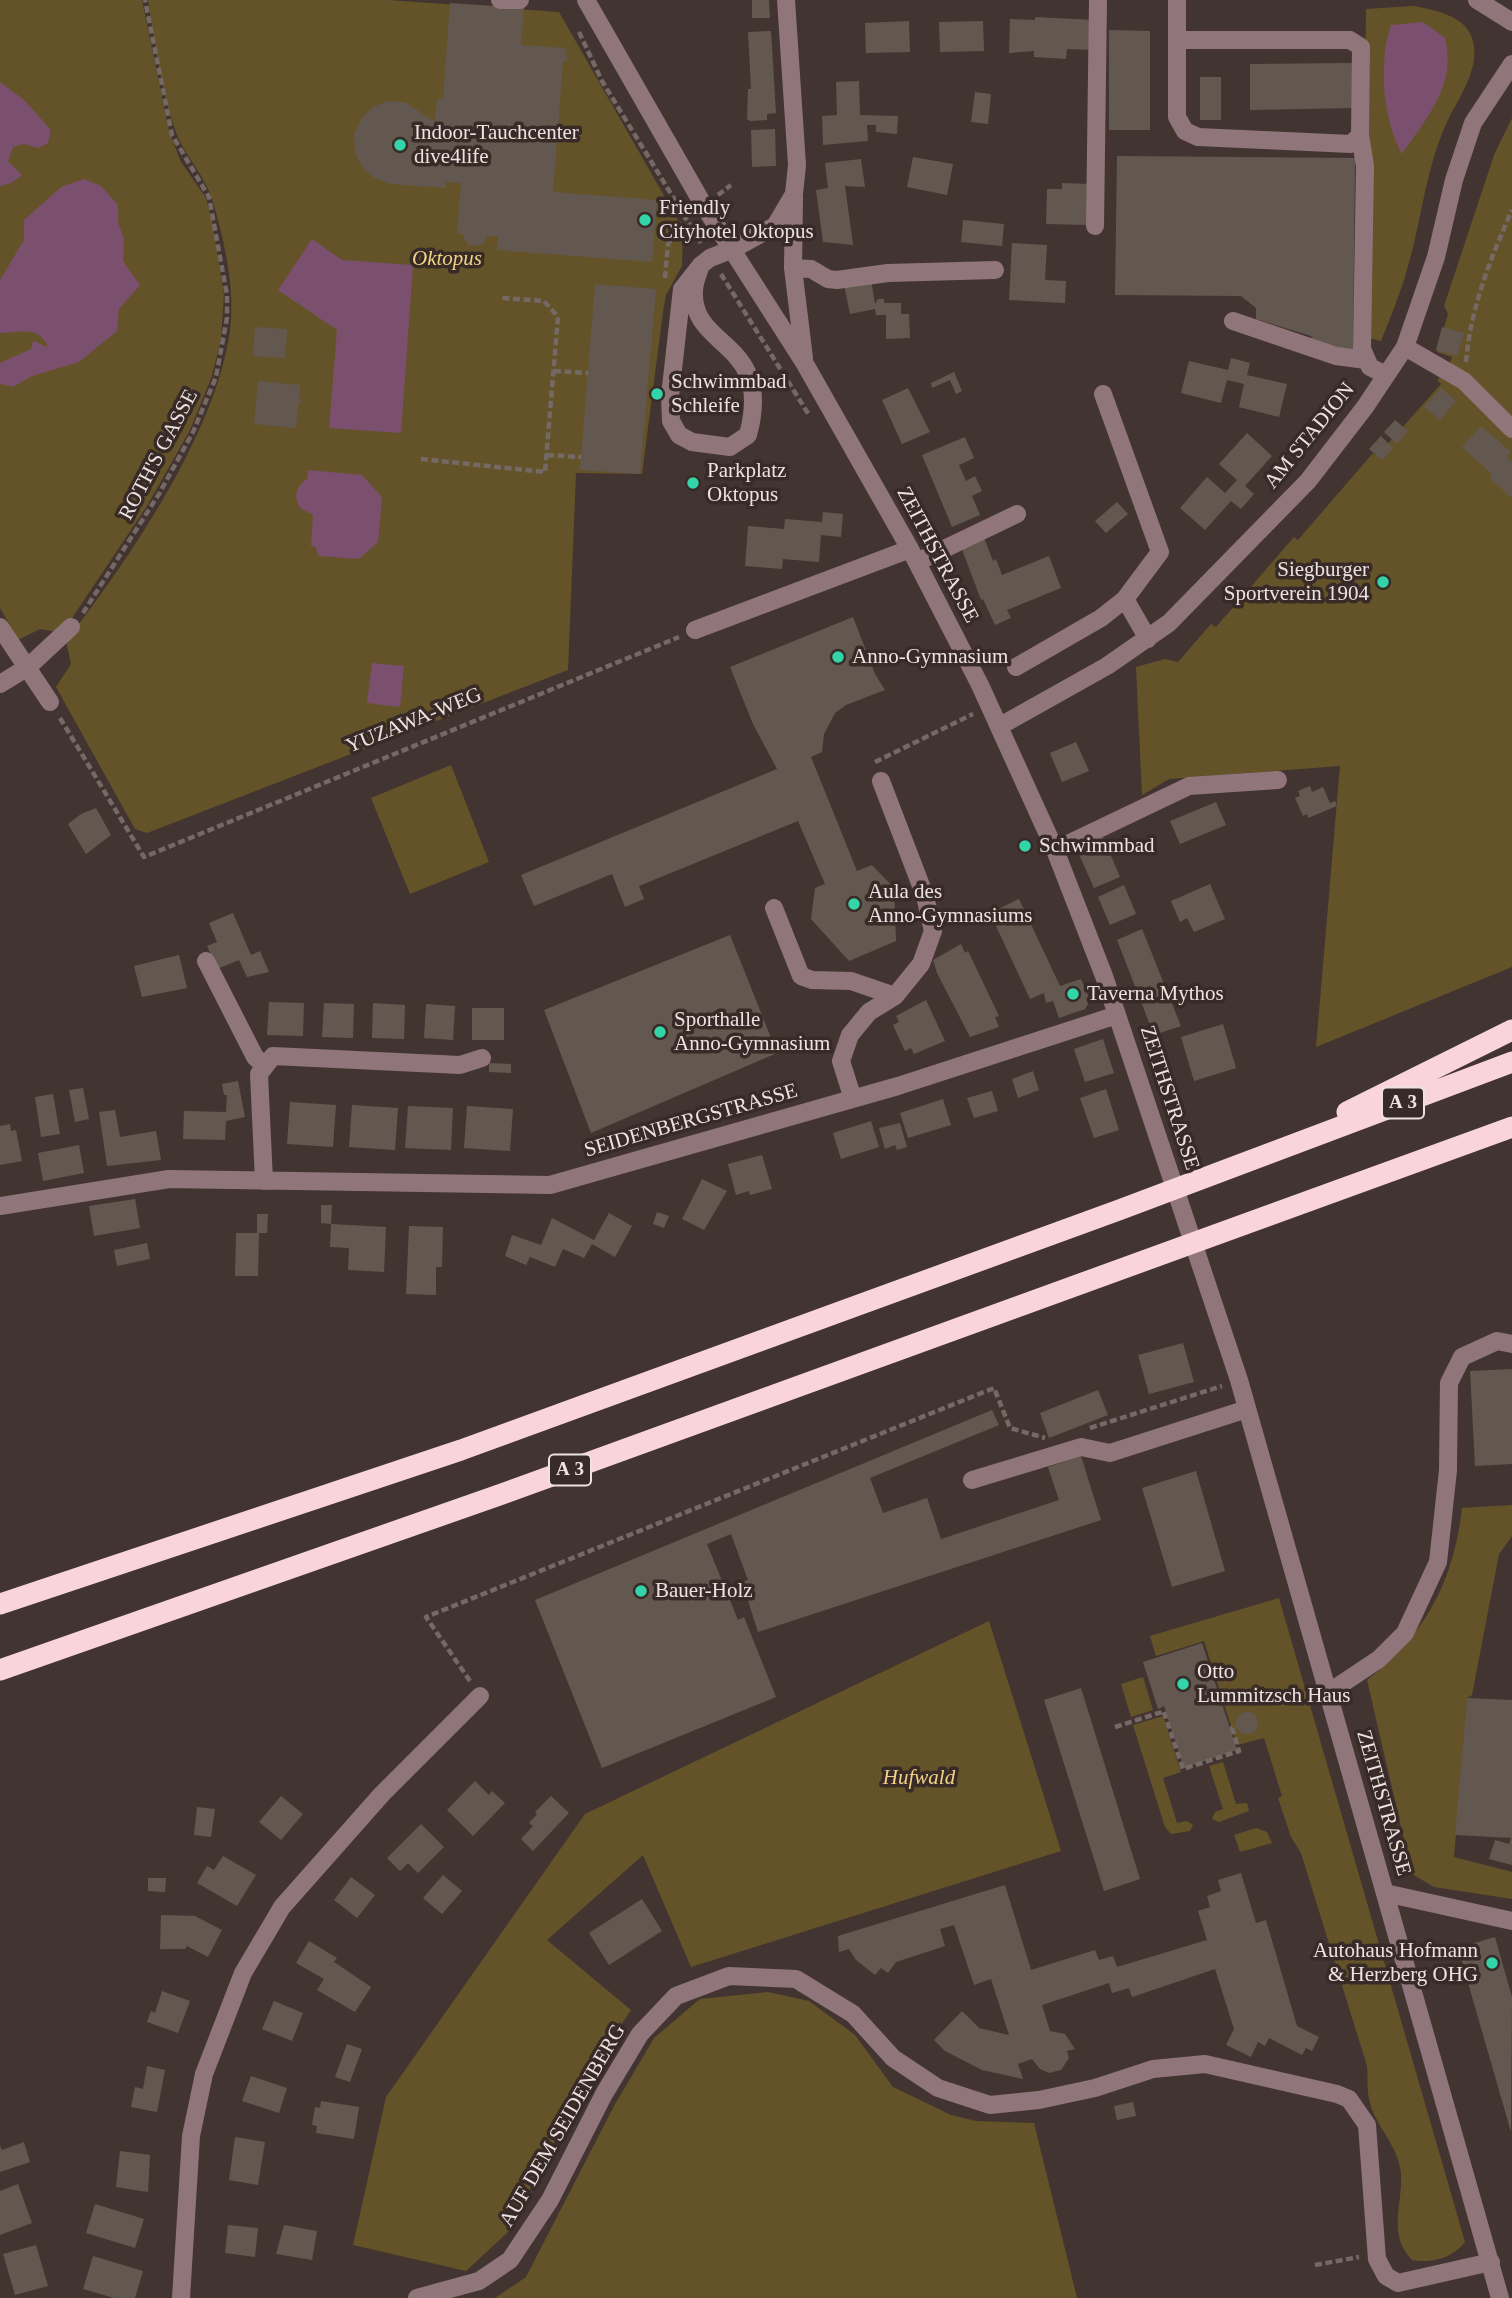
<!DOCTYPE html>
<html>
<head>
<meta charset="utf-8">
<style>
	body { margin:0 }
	canvas { display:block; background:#423431 }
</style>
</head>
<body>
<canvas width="1512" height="2298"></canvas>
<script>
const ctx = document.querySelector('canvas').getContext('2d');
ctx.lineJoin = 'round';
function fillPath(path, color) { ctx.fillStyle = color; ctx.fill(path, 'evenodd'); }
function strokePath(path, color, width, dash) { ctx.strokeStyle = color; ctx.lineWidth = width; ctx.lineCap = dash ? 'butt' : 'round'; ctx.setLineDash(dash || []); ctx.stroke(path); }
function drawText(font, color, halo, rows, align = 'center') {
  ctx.font = font + ' "Times New Roman",serif'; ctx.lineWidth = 7; ctx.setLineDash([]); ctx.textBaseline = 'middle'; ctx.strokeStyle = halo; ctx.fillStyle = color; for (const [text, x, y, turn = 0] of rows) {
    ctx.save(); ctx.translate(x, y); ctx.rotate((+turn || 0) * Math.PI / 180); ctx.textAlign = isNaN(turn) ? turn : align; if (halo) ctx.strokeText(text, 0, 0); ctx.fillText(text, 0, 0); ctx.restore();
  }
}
fillPath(new Path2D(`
	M0,0H142L169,131L181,162L206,198L212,221L224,295L221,339L212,376L190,430L147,506L72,618L58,632L40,629L18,640L0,608Z
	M148,0H388L559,12L683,229L682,266L666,295L663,312L642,474L576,473L568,670L147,833L135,829L56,687L71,664L66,641C129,560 223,423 231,320C234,282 223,235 212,199C205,176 186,157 177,135C161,93 155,44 148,0Z
	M1414,6C1434,10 1464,15 1472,38C1482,66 1459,97 1447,122C1426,167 1422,218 1408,266C1401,292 1391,316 1381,341L1361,336L1366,9Z
	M1512,118V967L1316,1047L1340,766L1169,779L1142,795L1136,667L1165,659L1178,662L1211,624L1216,627L1294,537L1298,540L1373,453L1377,456L1441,384L1437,380L1448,369L1452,357L1437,352L1448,314L1444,306L1494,155Z
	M451,765L489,862L410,894L371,798Z
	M1512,1505V1536L1499,1554L1472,1695L1467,1698L1454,1857L1512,1872V1899L1434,1887L1412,1874L1367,1680C1425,1635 1454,1581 1462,1508Z
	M1279,1598L1465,2242C1451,2259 1433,2263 1412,2260C1387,2234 1403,2204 1401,2173C1398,2144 1374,2125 1369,2099C1367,2089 1368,2077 1367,2066L1301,1853L1291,1837L1278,1798L1282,1796L1264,1738L1237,1745L1204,1641L1156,1656L1150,1636Z
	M989,1621L1061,1851L691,1967L643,1855L547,1940L631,2010L593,2067L508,2232L466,2271L353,2245L386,2097L585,1814Z
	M1143,1677L1153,1710L1131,1717L1121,1684Z
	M1163,1716L1181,1772L1163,1778L1177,1823L1187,1821L1193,1825L1190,1831L1171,1834L1165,1827L1133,1725Z
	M1223,1762L1236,1804L1247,1803L1249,1811L1219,1822L1212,1819L1215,1812L1223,1809L1209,1766Z
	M1256,1828L1267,1832L1272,1843L1240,1852L1234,1835Z
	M768,1992L809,2001L855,2035L893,2087L951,2115L976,2121L1034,2123L1077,2298H495L526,2277L614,2106L654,2038L700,1999Z`), '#645328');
fillPath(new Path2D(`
	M1423,22L1445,38C1457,85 1427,117 1402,154C1383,120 1378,62 1391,25Z
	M0,82L24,100L51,130L48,143L38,148L24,144L13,147L8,161L22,175L11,183L0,186Z
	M84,179L101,186L118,205V222L124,239L123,261L140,285L119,309L117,331L79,362L32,376L13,387L0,384V363L31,349L33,341L48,347C39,325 20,333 0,333V280L24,240V220L61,187Z
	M312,239L342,260L413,265L401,433L329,428L337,330L278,290Z
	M308,470L362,475L382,497L378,542L359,559L319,556L315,546H311L313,515L300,508C293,497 296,486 307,479Z
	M372,663L404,666L400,707L367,703Z`), '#7b506e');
fillPath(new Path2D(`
	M752,0H769L770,18H752Z
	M450,3L524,8L521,45L565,48L568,61H563L553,192L657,200L652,262L497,250L498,237L488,236L483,244L469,246L462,234H457L461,183L446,182V188L390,184L374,178L362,167L355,152L354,135L361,119L373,107L388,101L405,102L435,122L437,98L443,99Z
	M1035,17L1094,20L1093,50L1067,49L1066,59L1034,57V51L1009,53L1010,19L1035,20Z
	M909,21L910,52L866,53L865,23Z
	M983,21L984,51L940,52L939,22Z
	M1109,30L1150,31V130H1109Z
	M771,31L776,113L767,114V120L750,121L747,119L748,89H751L748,32Z
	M1353,63L1354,108L1250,110V64Z
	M1200,77H1221V120H1200Z
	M859,81L860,115L898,116L897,134L876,132V125H867L868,141L823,145L822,116L837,115L836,82Z
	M975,92L991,94L988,124L971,122Z
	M775,129L776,166L752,167L751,130Z
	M1117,156L1355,158L1353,353L1314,344L1311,336L1256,319V308L1241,296L1115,295Z
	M913,157L953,164L947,195L907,187Z
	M861,159L865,187L845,186L853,245L823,242L816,190L828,188L825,163Z
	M1062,183L1090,184L1089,225L1046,224L1047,189H1062Z
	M963,220L1004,224L1002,246L961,242Z
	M1012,243L1047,245L1045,280L1066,281L1065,303L1009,300Z
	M871,279L875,304L878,299H884V303H901V314H909L910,338L886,339V315H876L875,309L850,314L844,285Z
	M595,284L656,289L640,474L580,470Z
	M255,327L287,329L285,358L253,356Z
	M1442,327L1464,333L1457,356L1436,350Z
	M1231,358L1250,363L1247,375L1287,384L1279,417L1239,407L1244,384L1227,380L1221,403L1181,393L1189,361L1228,370Z
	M954,372L962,391L956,394L950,380L932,388L931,383Z
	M258,381L300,385L299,400L302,401L298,405L296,428L254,424Z
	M908,388L930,432L902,444L882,400Z
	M1441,388L1456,401L1440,420L1424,407Z
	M1395,420L1408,431L1397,444L1384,432Z
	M1481,426L1511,452L1507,457L1512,462V498L1489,478L1492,474L1462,447Z
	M1247,433L1272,456L1245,486L1254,494L1241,509L1231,501L1205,530L1180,508L1207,477L1225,493L1237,480L1219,464Z
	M1381,436L1393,448L1382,460L1369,449Z
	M965,437L974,458L959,465L966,481L975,476L982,491L972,496L980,515L952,527L922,455Z
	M1117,502L1128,514L1106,533L1095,521Z
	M823,512L843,514L841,537L821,535L819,562L783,559L782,569L745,566L748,526L784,529L785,519L822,522Z
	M983,535L993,561L996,559L1002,575L1049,556L1061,588L1007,610L1011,618L995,625L983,599L981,600L960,544Z
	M853,617L875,674L885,690L846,705L835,713L824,734L822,752L811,757L857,871L872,865L894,888L896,941L849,961L811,919L815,888L825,884L798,821L639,886L644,899L625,907L612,874L534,906L521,875L777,769L753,724L730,667Z
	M1076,742L1089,771L1062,782L1050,753Z
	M1310,786L1312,792L1323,787L1330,803L1335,801L1337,806L1308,818L1307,814L1303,816L1295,798L1300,796L1298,791Z
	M1216,802L1226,825L1180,844L1170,821Z
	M96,808L111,835L86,854L68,824L81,814Z
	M1103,837L1120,877L1094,888L1077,850Z
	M1210,884L1225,919L1194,932L1187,918L1180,922L1171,901Z
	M1124,885L1136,914L1110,925L1098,897Z
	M1019,899L1060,986L1081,979L1090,1000L1085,1009L1059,1018L1053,1001L1046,1003L1044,993L1030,999L990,913Z
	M233,913L251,955L260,951L269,972L247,977L239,960L217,969L207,946L217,942L209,923Z
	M1142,929L1181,1026L1154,1035L1117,940Z
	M730,935L777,1053L591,1133L544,1010Z
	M961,944L965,953L968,951L999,1016L995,1017L999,1027L970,1037L937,973L933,960Z
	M179,955L187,988L142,997L134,966Z
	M926,1000L945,1041L914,1054L911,1048L905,1051L893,1025L899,1022L896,1016Z
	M269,1002L304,1003L303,1036L267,1035Z
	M324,1003L354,1004L353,1038L322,1037Z
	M373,1003L405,1005L404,1039L372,1038Z
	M426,1004L455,1006L453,1040L424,1038Z
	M472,1008H504V1040H472Z
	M1223,1024L1236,1068L1194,1081L1181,1037Z
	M1103,1039L1114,1073L1085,1082L1074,1049Z
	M489,1063L511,1064V1073L489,1072Z
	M1033,1071L1039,1090L1018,1098L1012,1079Z
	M238,1081L245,1117L226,1121L225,1140L183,1139L184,1111L226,1112L227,1095H224L222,1084Z
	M83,1088L89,1119L75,1122L69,1090Z
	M1106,1089L1119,1130L1094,1138L1080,1098Z
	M992,1091L998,1111L974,1118L967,1098Z
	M53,1094L60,1134L41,1137L35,1097Z
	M943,1099L951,1125L908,1138L900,1113Z
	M290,1102L336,1105L333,1147L287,1144Z
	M352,1105L398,1108L395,1150L349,1147Z
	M408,1106L453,1108L451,1150L405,1148Z
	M467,1106L513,1109L510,1151L464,1148Z
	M115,1110L120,1137L156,1131L161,1160L107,1166L99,1112Z
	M871,1121L879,1147L841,1159L833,1133Z
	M900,1123L907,1147L897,1150L895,1145L885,1149L879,1128Z
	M10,1124L11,1131L16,1130L22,1161L0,1165V1126Z
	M79,1145L84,1173L43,1181L38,1153Z
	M762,1155L772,1189L750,1195L749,1191L736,1195L728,1164Z
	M702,1179L727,1191L704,1230L682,1219Z
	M135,1199L140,1228L94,1236L89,1206Z
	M321,1205H332L331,1224L321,1223Z
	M657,1212L669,1216L664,1228L653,1224Z
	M609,1213L632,1226L615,1257L592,1244L584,1258L563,1249L555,1267L530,1257L526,1265L505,1256L512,1235L541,1245L552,1218L594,1240Z
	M257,1214H268L267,1233H259L258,1276H235L236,1233H257Z
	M331,1224L386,1227L384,1272L348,1270L349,1248L330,1247Z
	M409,1226L443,1227L442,1267H436V1295L406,1294Z
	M147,1243L150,1259L117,1266L114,1250Z
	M1183,1343L1194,1382L1149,1394L1138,1355Z
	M1512,1369V1464L1475,1466L1470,1371Z
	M1098,1390L1108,1415L1049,1438L1040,1413Z
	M992,1410L999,1425L870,1478L883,1513L927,1498L941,1539L1059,1500L1048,1467L1081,1456L1101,1520L758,1632L742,1582L748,1580L731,1534L707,1544L738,1620L744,1617L776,1697L602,1768L535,1600Z
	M1196,1471L1225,1571L1172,1587L1142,1488Z
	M1202,1643L1237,1750L1184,1768L1164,1706L1158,1709L1143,1662Z
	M1081,1688L1140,1879L1104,1891L1044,1700Z
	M1467,1698L1512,1700V1865L1489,1859L1495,1840L1509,1844L1511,1838L1455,1835Z
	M1236 1723a11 11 0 1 1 22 0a11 11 0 1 1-22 0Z
	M475,1781L489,1795L492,1791L505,1803L473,1836L447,1810Z
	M281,1796L303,1814L281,1840L259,1822Z
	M551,1796L569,1813L533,1851L521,1839L533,1826L529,1823L537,1814L535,1812Z
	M197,1807L215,1809L211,1837L194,1835Z
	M421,1824L444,1847L418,1873L408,1863L400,1871L387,1858Z
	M223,1856L256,1875L237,1906L197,1883L207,1866L214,1870Z
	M1241,1873L1256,1923L1266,1920L1297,2026L1319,2037L1312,2051L1306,2048L1302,2055L1269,2038L1265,2046L1258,2042L1251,2057L1226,2045L1234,2029L1215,1969L1132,1997L1129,1988L1112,1993L1109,1983L1042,2005L1050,2031L1065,2034L1075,2049L1067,2051L1069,2058L1061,2070L1049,2073L1040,2069L1032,2059L1018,2064L1023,2079L982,2070L945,2051L934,2040L962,2011L979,2028L1009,2035L991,1979L974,1985L954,1925L940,1929L945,1946L896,1962L888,1973L881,1968L875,1975L856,1960L849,1949L839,1952L838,1936L1005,1885L1031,1970L1095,1950L1099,1960L1113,1956L1117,1967L1207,1940L1198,1911L1210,1907L1207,1896L1221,1891L1218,1880Z
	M443,1875L462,1891L442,1914L423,1898Z
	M351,1877L375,1895L357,1918L334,1900Z
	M148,1878H166L165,1892L148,1891Z
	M642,1899L662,1931L609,1965L589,1933Z
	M161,1915L195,1916L222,1930L208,1957L187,1946L185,1949H160Z
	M1495,1937L1512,1997L1511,2132L1458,1948Z
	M309,1941L337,1958L334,1962L371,1987L355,2012L317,1990L324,1979L296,1963Z
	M162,1991L190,2001L178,2033L147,2022L151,2011L155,2013Z
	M274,2001L303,2013L292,2041L262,2029Z
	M347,2044L362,2049L350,2082L335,2077Z
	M147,2066L165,2070L157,2112L131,2107L135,2087L143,2089Z
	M251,2076L287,2088L279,2113L242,2101Z
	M321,2101L359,2107L354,2139L316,2133L317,2126L312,2125L315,2107L320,2108Z
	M1133,2102L1136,2116L1117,2120L1114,2106Z
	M235,2137L265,2142L258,2185L229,2180Z
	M24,2142L30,2162L0,2172V2146L2,2150Z
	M120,2151L150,2155L148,2192L116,2187Z
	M18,2184L32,2223L0,2235V2191Z
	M95,2204L144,2219L135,2248L86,2233Z
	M228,2225L258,2228L255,2257L225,2253Z
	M284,2225L317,2231L312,2260L276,2254Z
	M36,2245L48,2286L15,2295L3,2254Z
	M93,2256L143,2271L135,2298H114L83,2289Z`), '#63584f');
strokePath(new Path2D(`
	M579,32L602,81L701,243
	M718,195L731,185
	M721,274L809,415
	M665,278L668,244L685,219
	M1466,362C1471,306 1490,260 1512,210
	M554,371L588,373
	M547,455L581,457
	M421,459L545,472L558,317L544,301L502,298
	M948,568L968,615
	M83,613L159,494L193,432L216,377L227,318V295L209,197L172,135L145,0
	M60,718L144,857L679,637
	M875,762L973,714
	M1090,1428L1222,1386
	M470,1681L426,1617L994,1388L1010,1428L1045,1438
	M1164,1712L1183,1769L1239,1751L1232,1728L1236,1726
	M1115,1727L1165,1711
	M1315,2265L1359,2257`), '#756966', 4.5, [7, 3.5]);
strokePath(new Path2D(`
	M500,0H520
	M586,0L704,206L805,364L910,549L980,685L1055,850L1104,976L1239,1380L1500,2298
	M1177,0V117L1185,131L1198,137L1351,144L1360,135L1361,47L1350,40H1178
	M1477,0L1512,22
	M1360,135L1365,166L1362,349L1370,367L1386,375
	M794,198L793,268L804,358
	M1095,226L1098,0
	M701,265C698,273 694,283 694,291C691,350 774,339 748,435L730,447L692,442L679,435L671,421L670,396L682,289L701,265L710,258L733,249L775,226L794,194L797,165L786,0
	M793,268L811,269L828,279L837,280L888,273L995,270
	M1233,321L1336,356L1366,360
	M1405,347L1464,381L1512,429
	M1103,394L1160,552L1125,599L1148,639
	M917,562L1017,514
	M0,627L50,702
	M695,630L910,549
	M1016,667L1101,618L1125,599
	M0,684L28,667L71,627
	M1000,726L1107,666L1169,623L1308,481L1365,407L1405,347L1436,257L1454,180L1473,123L1512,64
	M1055,850L1189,786L1278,780
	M774,908L801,976L812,980L851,981L895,996
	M206,961L255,1057L265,1066
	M853,1099L841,1061L850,1035L869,1012L895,996L921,964L933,931L925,896L881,781
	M264,1181L259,1074L273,1056L460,1065L482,1058
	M0,1206L169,1179L550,1185L898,1086L1117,1015
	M972,1480L1081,1447L1110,1453L1247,1409
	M1328,1693L1379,1659L1405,1633L1438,1562L1448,1470L1449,1383L1462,1357L1497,1341L1512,1344
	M1385,1893L1512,1921
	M181,2298L191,2136L204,2074L243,1973L282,1907L382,1794L480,1696
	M417,2298L479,2281L510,2260L550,2200L604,2094L640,2034L676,1996L729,1976L796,1979L853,2014L893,2058L938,2088L990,2105L1039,2100L1095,2088L1153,2069L1205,2064L1337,2094L1349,2099L1367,2125L1377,2259L1386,2276L1398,2283L1491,2262`), '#90767b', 18);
strokePath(new Path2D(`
	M1347,1112L1512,1030
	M0,1604L461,1450L1119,1210L1512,1062
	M0,1670L502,1494L1512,1127`), '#fad4db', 21);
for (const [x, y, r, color] of [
	[400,145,7,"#33d4a8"],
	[645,220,7,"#33d4a8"],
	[657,394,7,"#33d4a8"],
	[693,483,7,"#33d4a8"],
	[1383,582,7,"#33d4a8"],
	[838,657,7,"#33d4a8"],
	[1025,846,7,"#33d4a8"],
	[854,904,7,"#33d4a8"],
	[1073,994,7,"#33d4a8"],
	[660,1032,7,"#33d4a8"],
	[641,1591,7,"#33d4a8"],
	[1183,1684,7,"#33d4a8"],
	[1492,1963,7,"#33d4a8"]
]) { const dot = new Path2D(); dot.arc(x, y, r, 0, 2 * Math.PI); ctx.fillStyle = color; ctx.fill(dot); strokePath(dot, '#372a27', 2.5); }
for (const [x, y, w] of [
	[1403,1103,42],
	[570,1470,42]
]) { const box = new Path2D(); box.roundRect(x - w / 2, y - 15.5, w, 31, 5); ctx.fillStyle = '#372a27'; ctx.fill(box); strokePath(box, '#ece3e1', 2); }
drawText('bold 19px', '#ece3e1', null, [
	["A 3",1403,1103],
	["A 3",570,1470]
]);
drawText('21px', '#ece3e1', '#372a27', [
	["Indoor-Tauchcenter",414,133],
	["dive4life",414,157],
	["Friendly",659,208],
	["Cityhotel Oktopus",659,232],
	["Schwimmbad",671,382],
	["Schleife",671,406],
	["Parkplatz",707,471],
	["Oktopus",707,495],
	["Siegburger",1369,570,"right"],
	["Sportverein 1904",1369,594,"right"],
	["Anno-Gymnasium",852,657],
	["Schwimmbad",1039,846],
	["Aula des",868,892],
	["Anno-Gymnasiums",868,916],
	["Taverna Mythos",1087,994],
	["Sporthalle",674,1020],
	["Anno-Gymnasium",674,1044],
	["Bauer-Holz",655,1591],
	["Otto",1197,1672],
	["Lummitzsch Haus",1197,1696],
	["Autohaus Hofmann",1478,1951,"right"],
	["& Herzberg OHG",1478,1975,"right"]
], 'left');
drawText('italic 21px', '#f2d285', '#372a27', [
	["Oktopus",447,259],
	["Hufwald",919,1778]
]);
drawText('21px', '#ece3e1', '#372a27', [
	["AM STADION",1310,436,-51],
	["ROTH'S GASSE",159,455,-62],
	["ZEITHSTRASSE",937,555,62],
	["YUZAWA-WEG",414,721,-22],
	["ZEITHSTRASSE",1169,1098,72],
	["SEIDENBERGSTRASSE",691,1121,-16],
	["ZEITHSTRASSE",1383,1803,74],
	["AUF DEM SEIDENBERG",563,2126,-60]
]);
</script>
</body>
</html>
